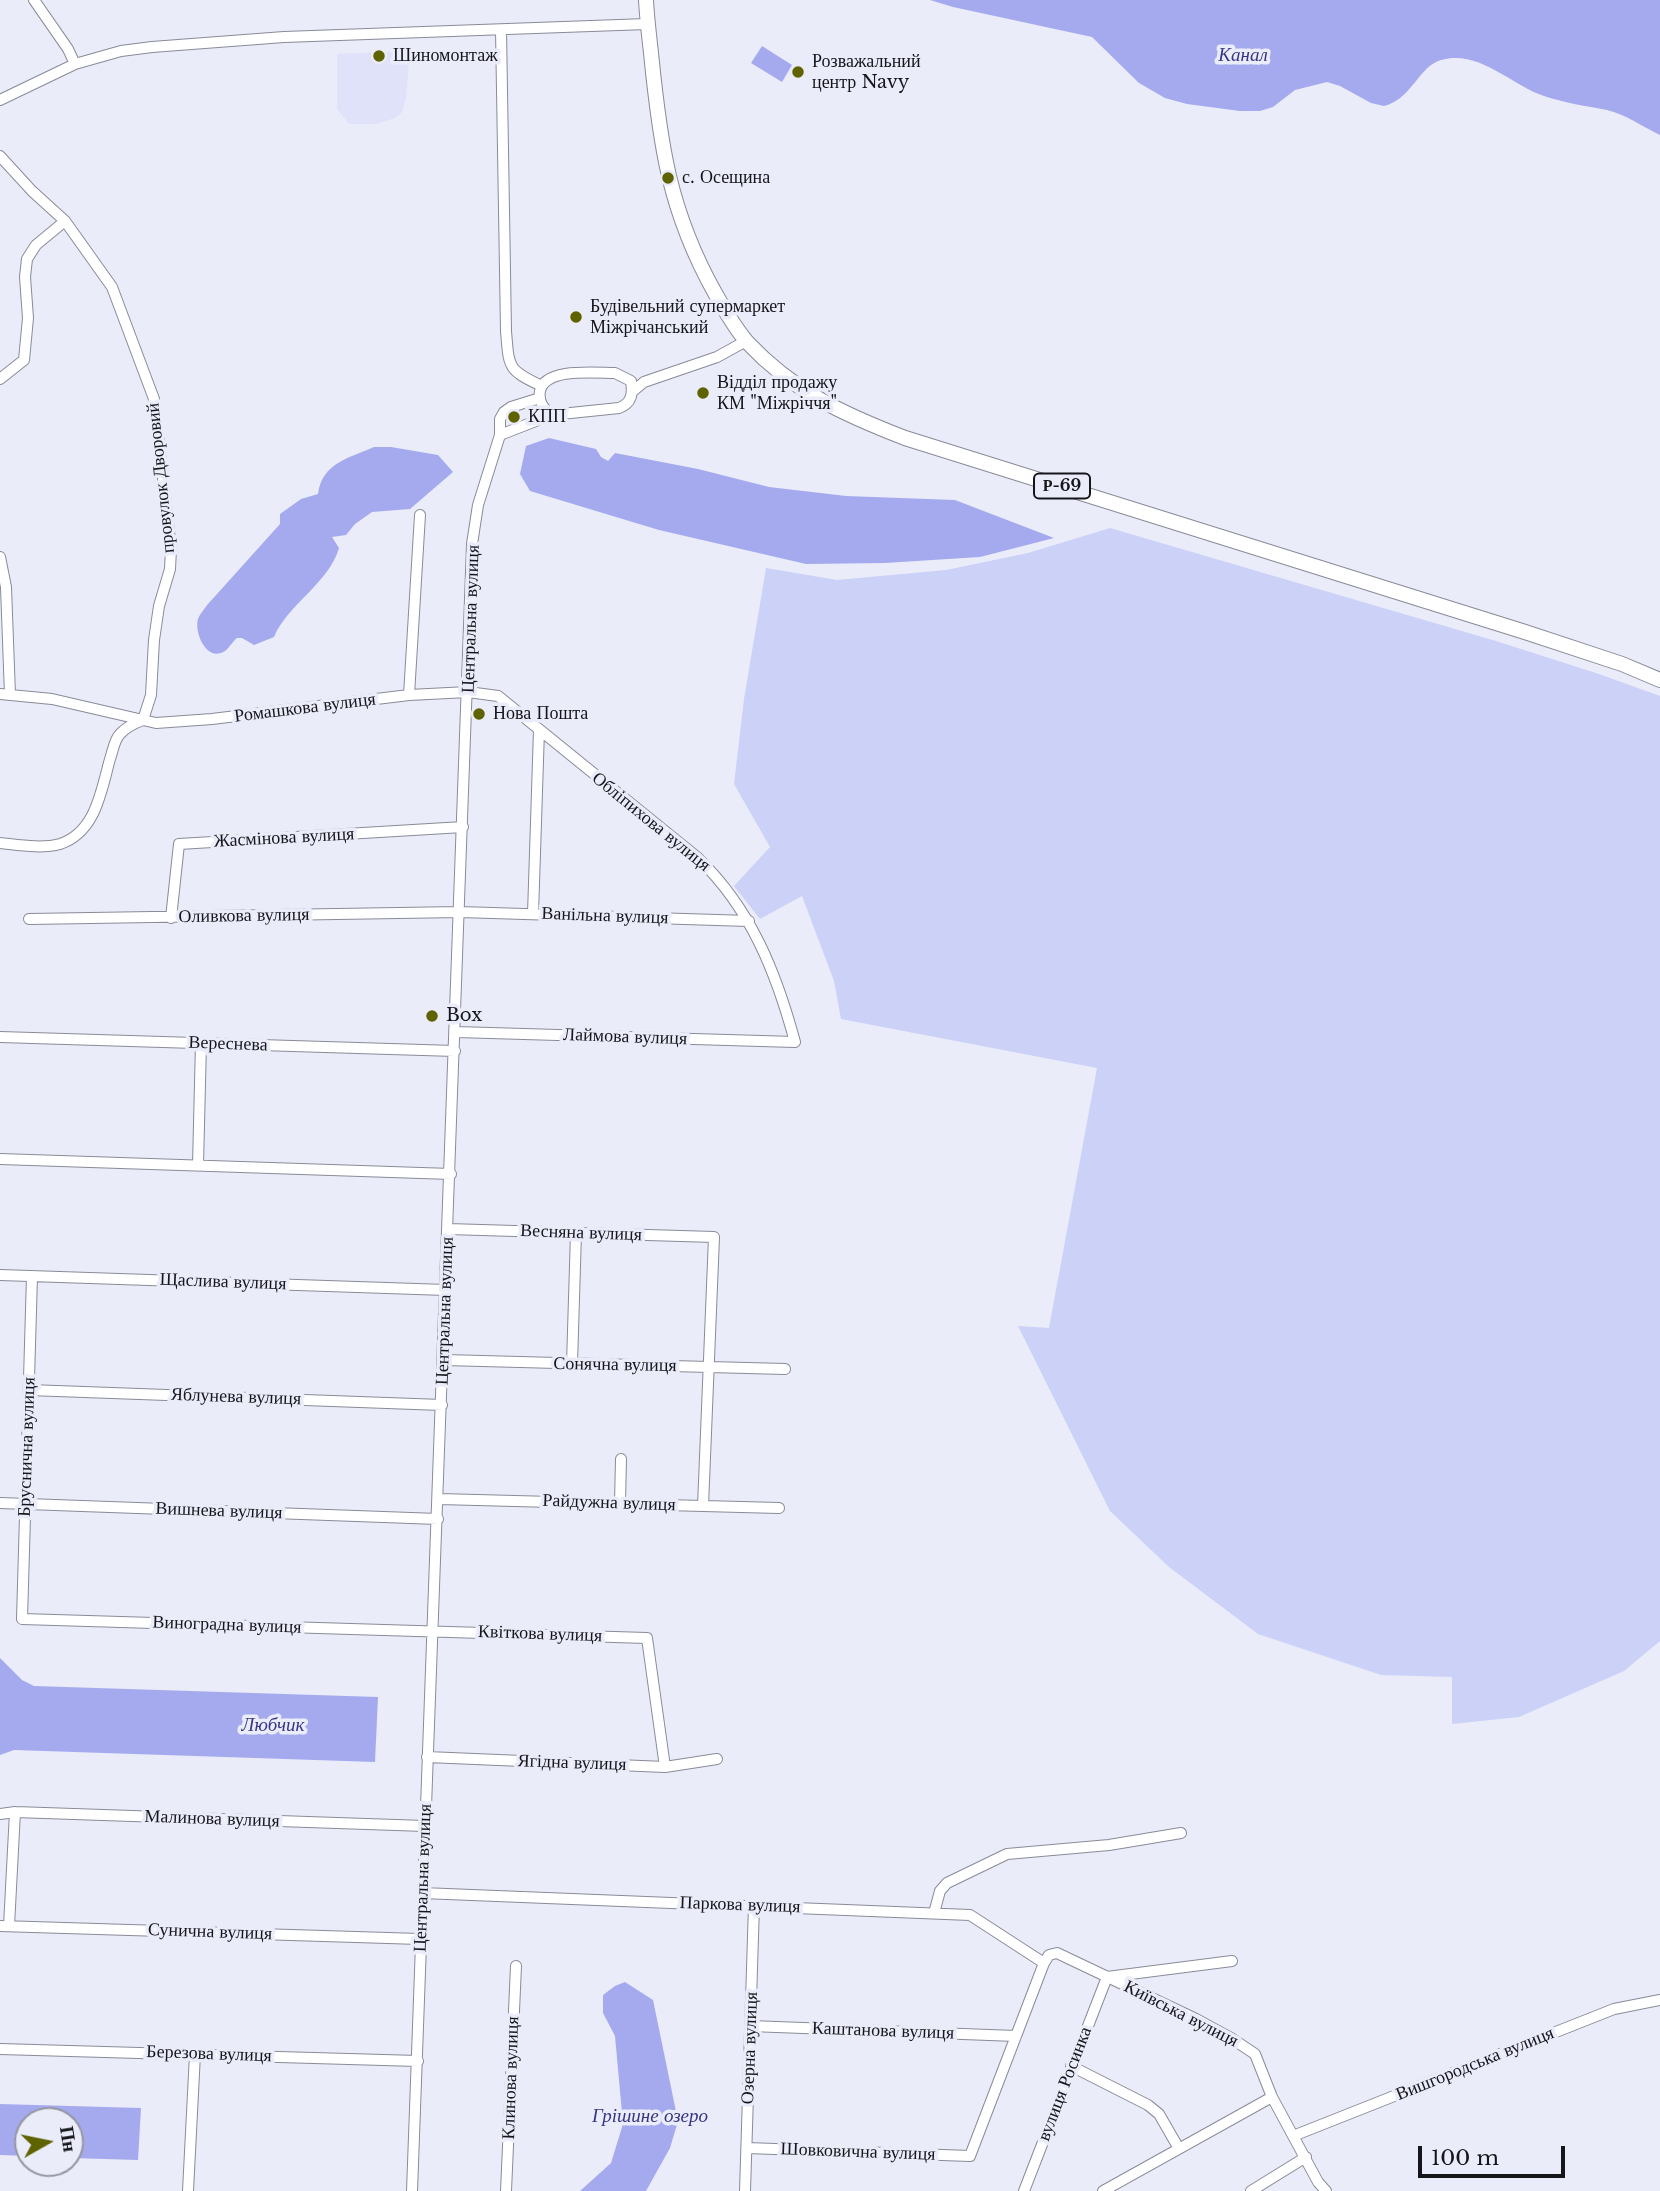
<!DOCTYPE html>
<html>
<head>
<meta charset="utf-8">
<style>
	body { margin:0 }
	#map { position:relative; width:1660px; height:2191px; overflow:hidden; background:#eaecfa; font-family:"Libre Baskerville",serif }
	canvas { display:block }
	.north { position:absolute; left:14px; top:2107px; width:70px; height:70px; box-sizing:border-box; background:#eaecfa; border:2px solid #9596a0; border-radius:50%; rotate:81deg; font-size:19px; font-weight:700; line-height:28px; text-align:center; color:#15151a }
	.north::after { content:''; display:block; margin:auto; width:24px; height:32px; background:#5e6300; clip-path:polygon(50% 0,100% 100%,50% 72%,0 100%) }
	.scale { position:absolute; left:1418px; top:2146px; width:147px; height:32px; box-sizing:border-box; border:4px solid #15151a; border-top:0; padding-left:9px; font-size:21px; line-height:24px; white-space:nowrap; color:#15151a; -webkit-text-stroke:5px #eaecfa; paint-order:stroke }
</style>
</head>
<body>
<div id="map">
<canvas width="1660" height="2191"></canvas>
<div class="north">Пн</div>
<div class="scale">100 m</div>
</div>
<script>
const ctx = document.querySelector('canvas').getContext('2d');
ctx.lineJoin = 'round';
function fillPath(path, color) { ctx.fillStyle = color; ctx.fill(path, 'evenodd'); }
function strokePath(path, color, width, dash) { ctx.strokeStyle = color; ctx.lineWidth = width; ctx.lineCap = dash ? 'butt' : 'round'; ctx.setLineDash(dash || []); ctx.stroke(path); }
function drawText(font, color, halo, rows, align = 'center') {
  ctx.font = font + ' "Libre Baskerville",serif'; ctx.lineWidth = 7; ctx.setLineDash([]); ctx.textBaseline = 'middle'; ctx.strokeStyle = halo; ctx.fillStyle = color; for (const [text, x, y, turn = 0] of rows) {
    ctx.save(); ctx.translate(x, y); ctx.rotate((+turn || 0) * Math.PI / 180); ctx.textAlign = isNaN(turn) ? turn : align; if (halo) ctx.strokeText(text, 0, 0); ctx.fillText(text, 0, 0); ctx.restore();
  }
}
fillPath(new Path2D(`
	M410,51L406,98L402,112L395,118L376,124H349L337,109V54Z`), '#dfe2f8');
fillPath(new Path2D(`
	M1110,528L1496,641L1599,674L1660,696V1641L1624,1671L1519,1717L1452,1724V1677L1381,1675L1258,1634L1169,1567L1110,1511L1018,1326L1049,1328L1097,1068L841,1019L834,981L802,896L760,919L734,886L770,847L734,784L744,699L766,568L837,580L946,570L1028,553Z`), '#ccd1f7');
fillPath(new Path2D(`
	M930,0H1660V135C1643,127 1625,114 1607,110C1586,106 1565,103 1544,96C1511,85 1479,49 1441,60C1419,66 1412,99 1384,106L1371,103L1340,86L1327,82L1295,90L1273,107L1260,111H1240L1187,104L1165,98L1139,83L1092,37L953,7Z
	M762,46L792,65L782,82L751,63Z
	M549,438L596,449L601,457L608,461L615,453L698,469L769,487L846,496L955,500L1054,538L980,557L885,563L806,564L659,530L530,491L520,474L526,446Z
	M374,447H391L438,455L453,472L410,509L372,512L355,524L346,535L332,537L339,548C329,583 287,605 274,637L254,645L242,638H237C233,641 229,648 225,651C207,663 194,633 198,619C200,614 205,608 208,604L280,524V514L301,499L318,494C322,463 349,458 374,447Z
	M0,1658L22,1680L34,1686L378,1697L375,1762L14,1750L0,1755Z
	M625,1982L653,2000L678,2121L670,2148L646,2191H580L611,2163L623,2124L615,2036L603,2013V1995L615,1986Z
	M0,2104L141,2108L138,2160L70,2158V2121H28V2156L0,2155Z`), '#a5aaef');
const minor = new Path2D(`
	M34,0L68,49L75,64
	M501,30L506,331C509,367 507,370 542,386
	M0,100L75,64L121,51L152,47L284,37L647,24
	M0,156L32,191L65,221L112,287L154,399L171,549L170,569L159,606L154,640L151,695L143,720
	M615,373L631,381C633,394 632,403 619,408L551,415C543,408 538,401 540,391C545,367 596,373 615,373Z
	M0,379L24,360L28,318L25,277L27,259L36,245L65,221
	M632,392L644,382L717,357L746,341
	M500,435L551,415
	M0,557L6,587L10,695
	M0,694L52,699L156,723L212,719L409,695L468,692L498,696L698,858C751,909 776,972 795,1042L456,1032
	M409,695L420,515
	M0,843C19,845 41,849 60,844C96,832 101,791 110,759C113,751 114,740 120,734C126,727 135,723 143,720
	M533,914L539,730
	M171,918L179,844L463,827
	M29,919L460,912L749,921
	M0,1037L455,1051
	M0,1159L451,1174
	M198,1165L201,1043
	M448,1229L714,1237L703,1506
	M0,1275L446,1290
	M32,1276L22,1619L647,1638L665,1767
	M444,1360L785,1369
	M572,1364L576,1233
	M29,1390L442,1405
	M439,1499L779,1508
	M0,1503L438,1519
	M620,1503L621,1459
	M427,1757L665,1767L717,1759
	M0,1814L15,1812L425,1826
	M422,1893L970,1915L1044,1963
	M934,1913L940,1891L947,1883L1007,1854L1109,1845L1181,1833
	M0,1926L420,1939
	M9,1926L15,1812
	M750,2026L1016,2036
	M0,2049L418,2061
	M1071,2066L1148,2105L1159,2114L1178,2147
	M1293,2136L1614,2009L1660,2000
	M747,2148L970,2156L1044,1963L1049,1955L1057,1953L1196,2019L1231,2038L1255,2054L1272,2097L1318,2182L1326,2191
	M188,2191L195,2054
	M412,2191L472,544L478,505L500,435V419L504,412L511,407L540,398
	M506,2191L516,1966
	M745,2191L754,1905
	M1024,2191L1107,1977L1232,1961
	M1103,2191L1272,2097
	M1251,2191L1306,2157`);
const major = new Path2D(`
	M646,0C647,18 649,35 651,53C660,144 669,211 715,293C724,309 735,328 747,342C794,392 843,414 905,438L1525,632L1622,664L1660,680`);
strokePath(minor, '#898b98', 12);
strokePath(major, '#898b98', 16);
strokePath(minor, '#fff', 10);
strokePath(major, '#fff', 14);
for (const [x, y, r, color] of [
	[379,56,7,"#5e6300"],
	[798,72,7,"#5e6300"],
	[668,178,7,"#5e6300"],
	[576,317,7,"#5e6300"],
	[703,393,7,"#5e6300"],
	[514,417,7,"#5e6300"],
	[479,714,7,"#5e6300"],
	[432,1016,7,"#5e6300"]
]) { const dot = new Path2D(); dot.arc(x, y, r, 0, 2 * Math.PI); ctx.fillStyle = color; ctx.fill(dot); strokePath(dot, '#eaecfa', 2.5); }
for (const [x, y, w] of [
	[1062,486,56]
]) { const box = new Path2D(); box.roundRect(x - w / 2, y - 12.5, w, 25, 5); ctx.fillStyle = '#eaecfa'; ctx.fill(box); strokePath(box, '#15151a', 2); }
drawText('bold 16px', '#15151a', null, [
	["Р-69",1062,486]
]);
drawText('18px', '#15151a', '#eaecfa', [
	["Шиномонтаж",393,56],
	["Розважальний",812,62],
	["центр Navy",812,83],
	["с. Осещина",682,178],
	["Будівельний супермаркет",590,307],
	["Міжрічанський",590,328],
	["Відділ продажу",717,383],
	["КМ \"Міжріччя\"",717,404],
	["КПП",528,417],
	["Нова Пошта",493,714],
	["Box",446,1016]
], 'left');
drawText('18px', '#15151a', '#eaecfa', [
	["провулок Дворовий",161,478,-96],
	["Центральна вулиця",471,619,-88],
	["Ромашкова вулиця",305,708,-7],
	["Обліпихова вулиця",651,822,39],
	["Жасмінова вулиця",284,838,-3],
	["Оливкова вулиця",244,916,-1],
	["Ванільна вулиця",605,916,2],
	["Лаймова вулиця",625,1037,2],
	["Вереснева",228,1044,2],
	["Весняна вулиця",581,1233,2],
	["Щаслива вулиця",223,1282,2],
	["Центральна вулиця",445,1311,-88],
	["Сонячна вулиця",615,1365,1],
	["Яблунева вулиця",236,1397,2],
	["Бруснична вулиця",27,1447,-88],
	["Райдужна вулиця",609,1503,2],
	["Вишнева вулиця",219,1511,2],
	["Виноградна вулиця",227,1625,2],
	["Квіткова вулиця",540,1634,2],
	["Ягідна вулиця",572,1763,2],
	["Малинова вулиця",212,1819,2],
	["Центральна вулиця",423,1878,-88],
	["Паркова вулиця",740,1905,2],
	["Сунична вулиця",210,1932,2],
	["Київська вулиця",1181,2014,27],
	["Каштанова вулиця",883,2031,2],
	["Озерна вулиця",750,2048,-88],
	["Березова вулиця",209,2054,2],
	["Вишгородська вулиця",1475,2064,-22],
	["Клинова вулиця",511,2078,-88],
	["вулиця Росинка",1065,2084,-69],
	["Шовковична вулиця",858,2152,2]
]);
drawText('italic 19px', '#383584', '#eaecfa', [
	["Канал",1243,56],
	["Любчик",273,1726],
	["Грішине озеро",650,2117]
]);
</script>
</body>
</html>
